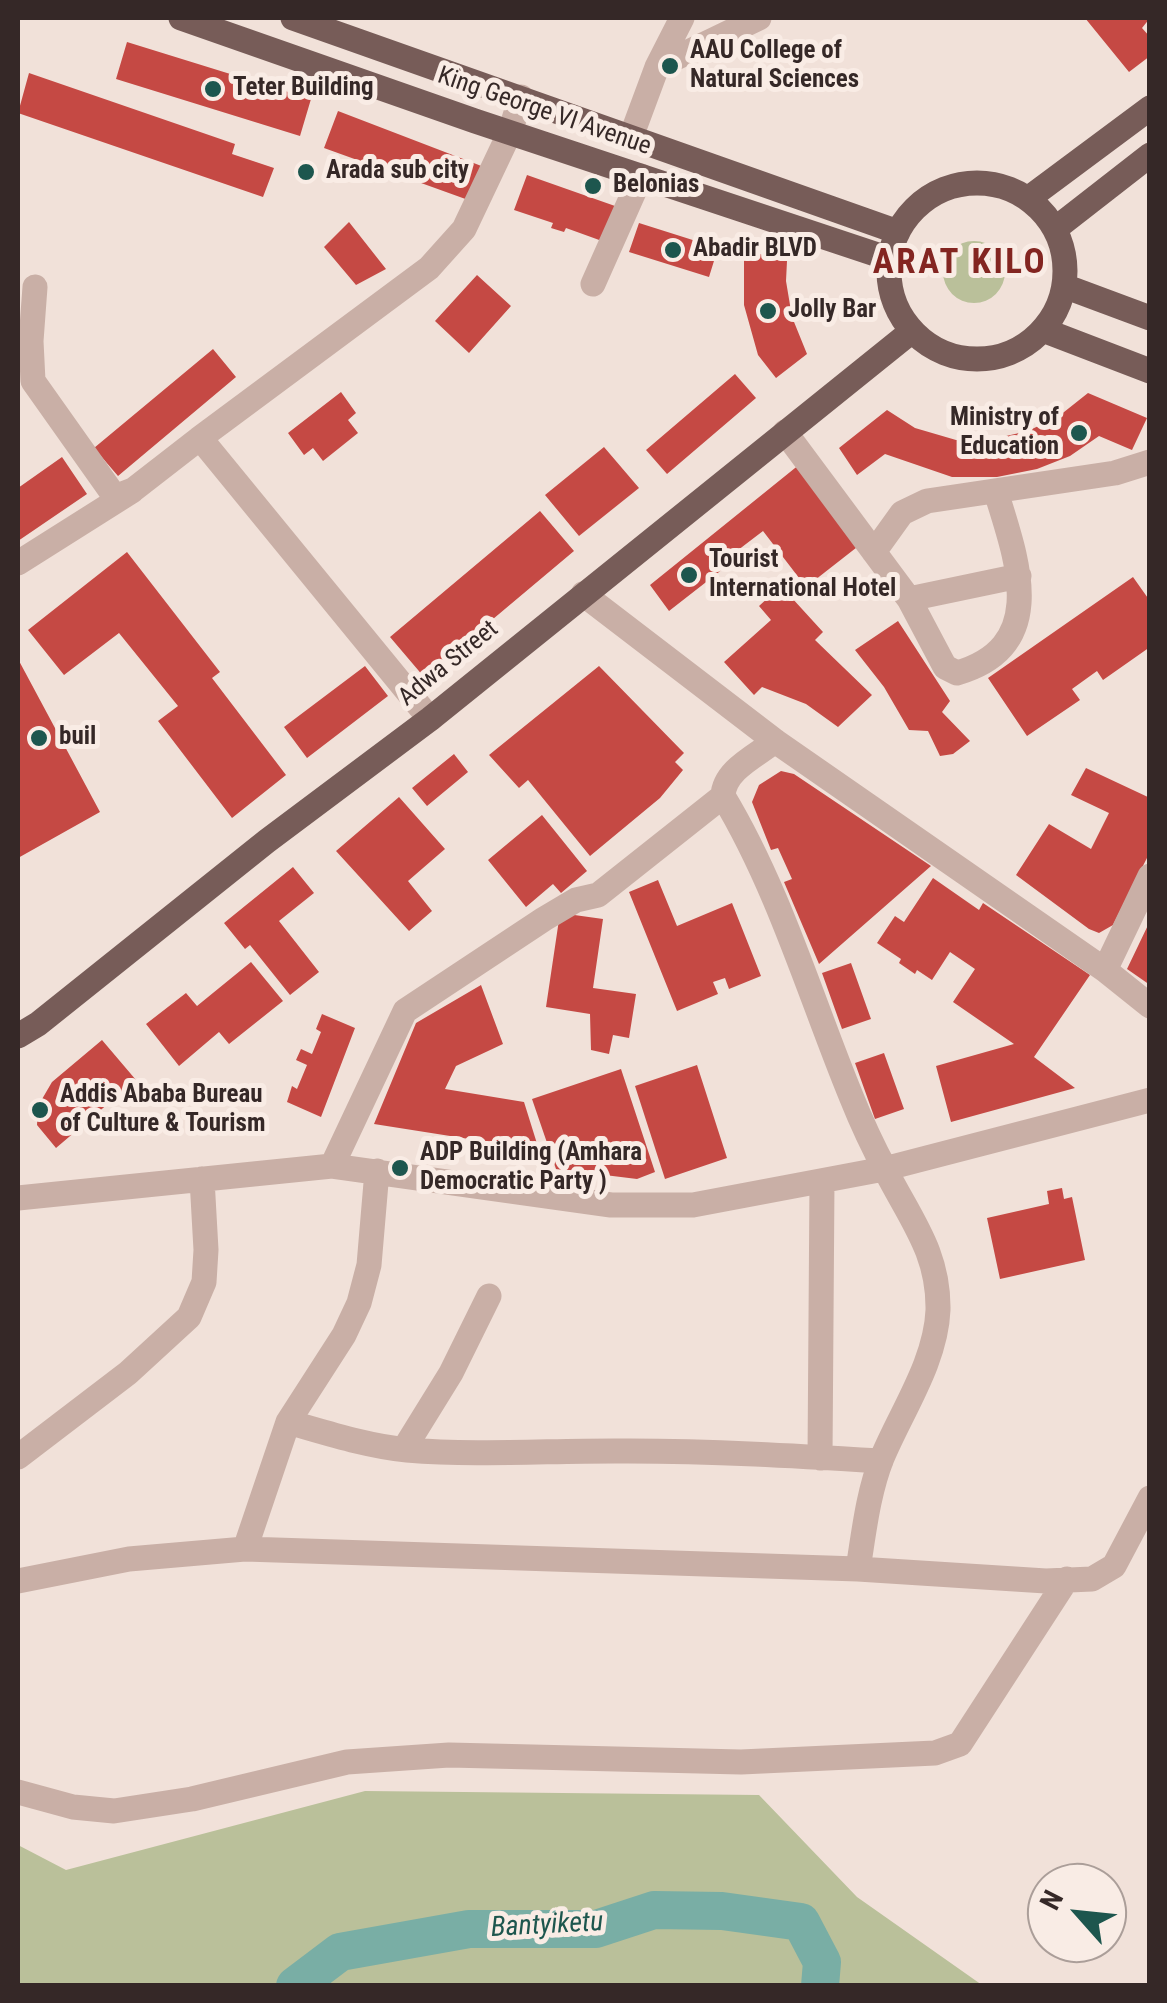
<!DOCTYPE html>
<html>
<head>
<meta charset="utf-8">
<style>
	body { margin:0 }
	#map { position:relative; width:1167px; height:2003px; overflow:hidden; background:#f1e1d9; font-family:"Roboto Condensed",sans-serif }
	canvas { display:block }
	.frame { position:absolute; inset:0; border:20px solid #352827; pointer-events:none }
	.north { position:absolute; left:1027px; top:1863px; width:100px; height:100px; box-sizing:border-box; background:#f9ece5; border:2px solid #ab9e99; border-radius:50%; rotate:297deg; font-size:28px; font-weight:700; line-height:40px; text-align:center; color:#352827 }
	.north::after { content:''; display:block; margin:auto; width:35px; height:45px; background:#1d564e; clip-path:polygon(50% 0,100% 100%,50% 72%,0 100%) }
</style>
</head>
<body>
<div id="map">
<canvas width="1167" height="2003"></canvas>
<div class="frame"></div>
<div class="north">N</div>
</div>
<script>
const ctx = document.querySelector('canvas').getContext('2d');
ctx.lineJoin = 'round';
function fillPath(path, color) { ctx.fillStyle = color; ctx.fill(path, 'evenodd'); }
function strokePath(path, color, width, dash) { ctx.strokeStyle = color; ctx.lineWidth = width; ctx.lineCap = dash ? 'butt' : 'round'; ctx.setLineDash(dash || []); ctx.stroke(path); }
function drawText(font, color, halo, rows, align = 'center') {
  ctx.font = font + ' "Roboto Condensed",sans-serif'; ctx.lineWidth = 10; ctx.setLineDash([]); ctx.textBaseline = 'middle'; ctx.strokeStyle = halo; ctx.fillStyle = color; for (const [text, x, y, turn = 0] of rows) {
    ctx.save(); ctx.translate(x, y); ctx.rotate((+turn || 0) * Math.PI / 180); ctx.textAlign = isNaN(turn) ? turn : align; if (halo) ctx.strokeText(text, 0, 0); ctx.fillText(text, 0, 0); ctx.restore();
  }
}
fillPath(new Path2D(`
	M943 272a31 31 0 1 1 62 0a31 31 0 1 1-62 0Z
	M365,1791L759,1795L857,1897L982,1985H18V1845L66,1870Z`), '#bac09a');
strokePath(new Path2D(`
	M295,1986L340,1952L469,1929H596L654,1910L722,1911L801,1922L822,1962L820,1986`), '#79aea5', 38);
fillPath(new Path2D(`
	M1085,18H1150L1142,28L1150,37V56L1129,72Z
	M127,42L311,99L300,136L116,79Z
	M29,73L235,144L232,154L274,168L263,197L18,113Z
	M338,111L484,167L471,201L324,148Z
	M527,175L615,206L602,241L566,228L564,232L551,228L553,223L514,210Z
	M349,222L386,269L356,285L324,247Z
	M639,223L718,248L709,277L629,252Z
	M744,250L787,261L786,281L792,317L807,354L776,378L758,355L744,305Z
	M477,275L511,306L469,353L435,321Z
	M213,349L236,377L118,476L94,448Z
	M735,374L756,398L667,474L646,450Z
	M341,392L356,413L348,420L358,433L323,461L313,448L304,455L288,433Z
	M1088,393L1147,418L1132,450L1099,436L1070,456L1037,469L997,477H952L885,454L857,475L839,448L887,410L915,428L956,440L993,439L1028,431L1059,416Z
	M604,447L639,488L579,536L545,495Z
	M62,457L87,494L18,541V488Z
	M800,464L861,544L806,587L763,531L725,560L728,565L669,611L650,585Z
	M540,511L574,551L424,677L390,637Z
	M127,552L220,672L212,678L286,775L232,818L158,721L178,706L119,633L64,675L28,630Z
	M1133,577L1150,601V647L1103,680L1097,671L1072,689L1080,700L1027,736L988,678Z
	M781,586L823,632L815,640L872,695L838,727L806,704L762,687L754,695L724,662L771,620L759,606Z
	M898,621L950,701L942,712L970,741L953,754L940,756L928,731L909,730L884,687L855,650Z
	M18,659L100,812L18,858Z
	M365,666L388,696L307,758L284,727Z
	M599,666L684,753L675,762L683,770L660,798L590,856L528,780L519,788L489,755Z
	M454,754L468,772L427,806L412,788Z
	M1086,768L1150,798V852L1113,925L1099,933L1089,929L1016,875L1049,824L1091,849L1109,813L1071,795Z
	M781,771L794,774L931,866L819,964L784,882L792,879L778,848L771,850L752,802L759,785Z
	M399,797L445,849L408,881L432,911L409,931L336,851Z
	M542,815L587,871L561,893L553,884L526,907L488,860Z
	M293,867L314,893L279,921L319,972L290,995L250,945L245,949L224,923Z
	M933,878L979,910L983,903L1090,975L1034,1057L1075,1088L951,1122L936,1066L1014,1044L953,1002L975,969L950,952L932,980L917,970L915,974L899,963L901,959L877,943L895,916L904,922Z
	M658,880L677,926L732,903L761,976L729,989L725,978L713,982L718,994L677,1011L629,892Z
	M560,913L603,919L593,988L636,994L629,1038L613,1035L609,1054L591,1050L590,1014L546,1007Z
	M1150,921V985L1127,969Z
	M251,962L283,1001L229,1044L219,1032L179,1066L146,1024L186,993L197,1006Z
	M851,963L871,1019L842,1029L822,973Z
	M481,985L503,1044L456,1066L445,1089L524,1102L539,1150L374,1124L416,1023Z
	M322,1014L355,1028L321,1117L287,1102L292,1086L297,1089L307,1065L296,1060L301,1049L312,1054L321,1032L316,1029Z
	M102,1040L136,1080L56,1148L37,1125L38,1106L52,1082Z
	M884,1053L904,1109L875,1119L855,1063Z
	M697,1065L727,1158L665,1179L635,1086Z
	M621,1069L655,1172L637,1179L556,1169L532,1099Z
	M1062,1188L1064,1199L1072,1197L1085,1260L1000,1279L987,1218L1049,1204L1047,1191Z`), '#c54944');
strokePath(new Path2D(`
	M657,67L759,18
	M631,137L657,67L682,18
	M593,284L641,176
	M35,287L31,341L33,381L113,494L120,495L133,490L200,438
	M785,432L909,599L1019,576
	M874,552L902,513L927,501L1115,473L1150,462
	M18,563L132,491
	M583,594L775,741L1105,970L1150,1006
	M909,599L945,667L957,673C1050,646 1017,560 996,492
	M430,719L200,438L429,268L464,229L510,132L521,97
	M775,741C756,756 724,770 723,796C779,889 810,996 851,1096C861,1121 873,1147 886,1171C911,1220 939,1253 938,1310C936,1362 901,1412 882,1458C868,1493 864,1532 858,1569
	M1105,970L1150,876
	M332,1166L405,1011L544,919L576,900L598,895L723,796
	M18,1198L332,1166L611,1205H693L884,1169L1150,1100
	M288,1422C327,1433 367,1446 407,1450C481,1456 555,1450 629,1451C713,1451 797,1456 881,1461
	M404,1449L451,1373L489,1296
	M18,1457L128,1373L189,1317L204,1282L206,1250L202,1179
	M820,1458L822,1181
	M245,1549L288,1422L344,1335L359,1303L369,1265L377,1171
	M18,1581L129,1559L245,1549L858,1569L1046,1581L1092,1579L1114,1566L1150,1498
	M18,1792L73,1807L114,1811L192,1799L347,1762L449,1755L741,1762L935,1753L960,1744L1067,1579`), '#c9afa6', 25);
strokePath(new Path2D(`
	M181,18L475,121L890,259
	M293,18L898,232
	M889 271a88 88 0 1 1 176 0a88 88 0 1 1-176 0Z
	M1029,198L1150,108
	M1055,229L1150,155
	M1064,286L1150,318
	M1043,330L1150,371
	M18,1036L38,1024L267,841L430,719L912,331`), '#775c58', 25);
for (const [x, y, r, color] of [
	[670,66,10,"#1d564e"],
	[213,89,10,"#1d564e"],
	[306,172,10,"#1d564e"],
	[593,186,10,"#1d564e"],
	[673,250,10,"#1d564e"],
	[768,311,10,"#1d564e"],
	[1079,433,10,"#1d564e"],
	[689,575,10,"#1d564e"],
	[39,738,10,"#1d564e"],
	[40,1110,10,"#1d564e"],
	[400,1168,10,"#1d564e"]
]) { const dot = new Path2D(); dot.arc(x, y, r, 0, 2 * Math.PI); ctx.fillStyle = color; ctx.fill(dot); strokePath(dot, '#f9ece5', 4); }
drawText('bold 25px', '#352827', '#f9ece5', [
	["AAU College of",690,52],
	["Natural Sciences",690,81],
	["Teter Building",233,89],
	["Arada sub city",326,172],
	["Belonias",613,186],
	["Abadir BLVD",693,250],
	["Jolly Bar",788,311],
	["Ministry of",1059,419,"right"],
	["Education",1059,448,"right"],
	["Tourist",709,561],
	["International Hotel",709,590],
	["buil",59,738],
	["Addis Ababa Bureau",60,1096],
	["of Culture & Tourism",60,1125],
	["ADP Building (Amhara",420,1154],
	["Democratic Party )",420,1183]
], 'left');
drawText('25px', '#352827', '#f9ece5', [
	["King George VI Avenue",544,112,19],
	["Adwa Street",449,664,-39]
]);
drawText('italic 28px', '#1d564e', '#f9ece5', [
	["Bantyiketu",547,1926,-3]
]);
ctx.letterSpacing = '2.5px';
drawText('bold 35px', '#832521', '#f9ece5', [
	["ARAT KILO",960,264]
]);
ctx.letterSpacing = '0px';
</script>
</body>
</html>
